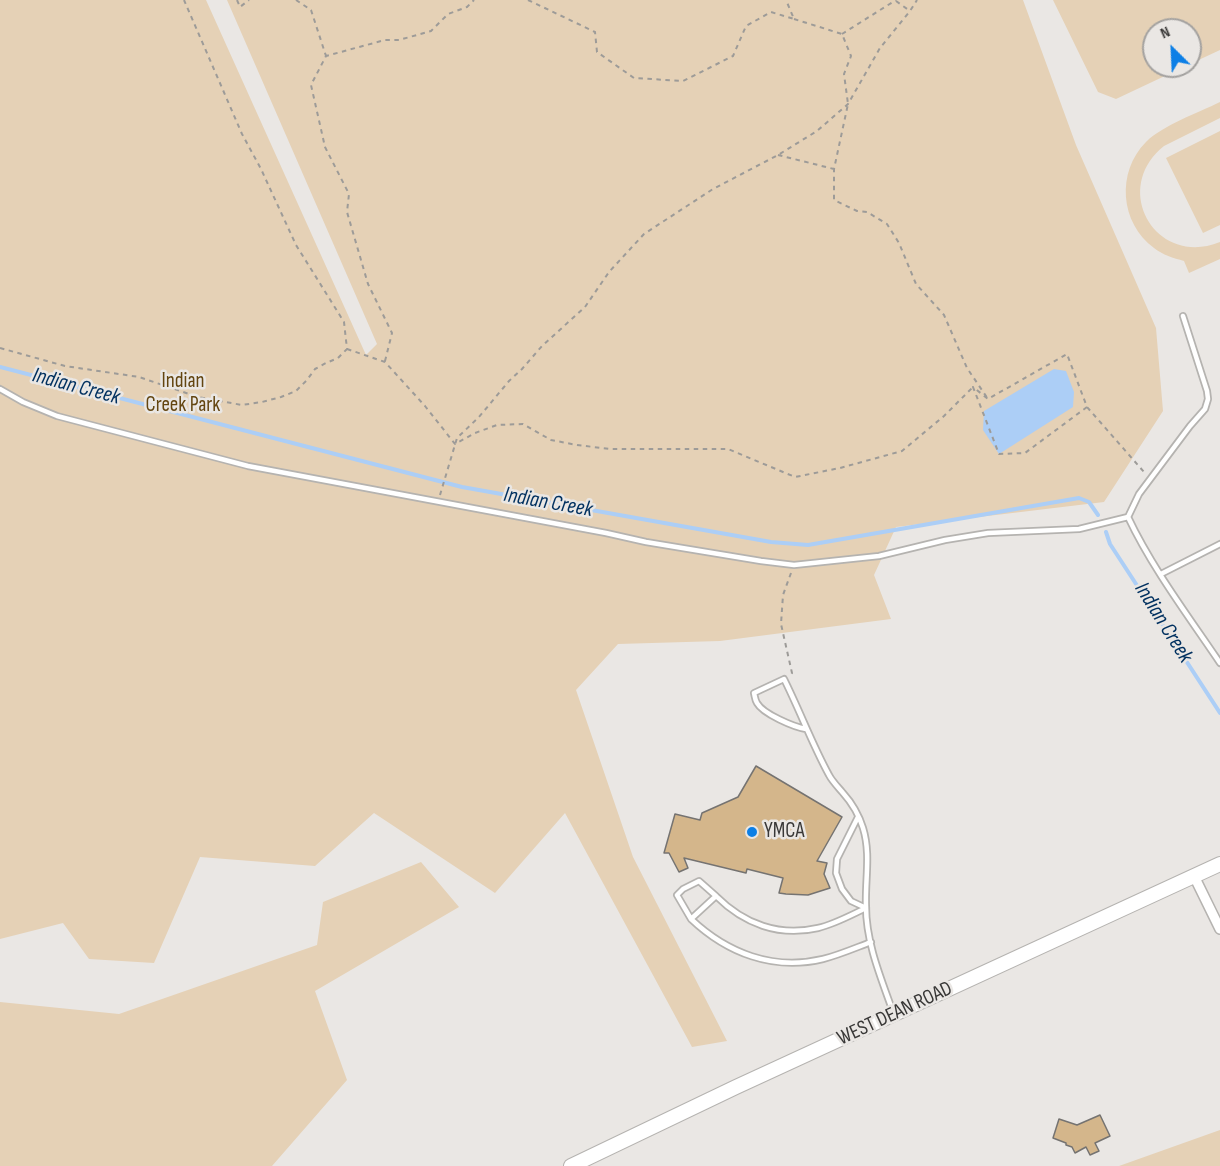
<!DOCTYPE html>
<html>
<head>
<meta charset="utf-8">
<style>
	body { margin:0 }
	#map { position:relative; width:1220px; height:1166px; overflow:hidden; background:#eae7e4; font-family:"Sofia Sans Condensed",sans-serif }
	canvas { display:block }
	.north { position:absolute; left:1142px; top:18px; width:60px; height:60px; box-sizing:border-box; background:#eae7e4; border:2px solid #a3a19f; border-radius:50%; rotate:336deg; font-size:16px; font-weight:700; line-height:24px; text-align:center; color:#393837 }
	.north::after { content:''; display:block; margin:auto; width:21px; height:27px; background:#0c7fe6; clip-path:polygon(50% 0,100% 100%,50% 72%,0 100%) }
</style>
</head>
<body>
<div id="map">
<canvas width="1220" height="1166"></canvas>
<div class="north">N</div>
</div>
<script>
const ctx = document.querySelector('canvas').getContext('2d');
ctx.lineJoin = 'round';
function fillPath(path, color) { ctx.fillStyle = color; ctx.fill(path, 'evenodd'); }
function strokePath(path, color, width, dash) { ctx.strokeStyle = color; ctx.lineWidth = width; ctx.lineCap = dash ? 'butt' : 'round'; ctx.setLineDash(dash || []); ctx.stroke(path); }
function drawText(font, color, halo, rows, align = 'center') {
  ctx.font = font + ' "Sofia Sans Condensed",sans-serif'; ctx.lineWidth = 5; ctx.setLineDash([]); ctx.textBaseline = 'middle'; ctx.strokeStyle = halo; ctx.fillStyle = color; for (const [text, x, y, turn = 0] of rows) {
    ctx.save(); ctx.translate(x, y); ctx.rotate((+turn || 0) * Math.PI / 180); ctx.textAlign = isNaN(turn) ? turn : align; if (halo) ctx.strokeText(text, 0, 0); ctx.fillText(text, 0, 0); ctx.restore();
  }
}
fillPath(new Path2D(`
	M0,0H206L366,355L377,344L227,0H1023L1076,145L1156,328L1163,411L1104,502L896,527L874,575L891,619L720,641L618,644L576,690L633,857L727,1041L692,1047L565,813L495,893L374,813L315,866L200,857L154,963L89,959L63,923L0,939Z
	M1053,0H1220V50L1190,64V30H1154V66H1186L1116,99L1098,92Z
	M1220,102V118L1164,146C1110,189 1156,268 1220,242V259L1189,273L1184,261C1173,258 1163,255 1154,248C1120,223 1116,172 1146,142C1163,125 1198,113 1220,102Z
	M1220,131V225L1203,233L1166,158Z
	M421,862L459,907L315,991L347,1080L272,1166H0V1002L119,1014L317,945L323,902Z
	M1220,1130V1166H1119Z`), '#e5d1b6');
fillPath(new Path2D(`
	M1054,369L1066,371L1074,392L1073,407L999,454L983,430L984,411Z`), '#accef6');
strokePath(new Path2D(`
	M0,367L462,487L771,542L808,545L1079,498L1089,502L1098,515
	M1106,532L1110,544L1220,713`), '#accef6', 4);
const building = new Path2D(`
	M756,766L842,817L817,861L827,863L824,874L830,888L808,895L786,894L779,893L783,878L747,869L746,873L684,858L688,868L679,872L669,853H664L675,814L700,820L702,813L738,797Z
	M1100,1115L1110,1136L1095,1143L1099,1151L1090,1155L1086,1147L1075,1153L1072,1147L1066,1145V1143L1053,1138L1059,1119L1077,1125Z`);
fillPath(building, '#d4b68b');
strokePath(building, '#757371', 1.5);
const lane = new Path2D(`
	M1183,316L1207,391L1208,399L1205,409L1190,426L1139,494L1128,517C1152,568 1189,617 1220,663
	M0,389L23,402L57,416L248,466L606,533L646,542L761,561L794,565L879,556L945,540L988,533L1079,529L1128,517
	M1161,574L1220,544
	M806,729C794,727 763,714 757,703C755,700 755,697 754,693L784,679C800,711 812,744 829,775C832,781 838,787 843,793C852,803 859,815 863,828C871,854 865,879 866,906C866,943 881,978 893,1012
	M858,817L837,859L836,873L842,889L851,901L866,908
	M866,908C851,915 835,924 818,928C779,937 744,924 716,896L691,919C727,953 773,971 823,959C839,955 855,948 871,942
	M691,919L677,895L683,889L699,881L716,896`);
const street = new Path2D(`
	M1194,876L1220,929`);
const secondary = new Path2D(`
	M571,1166L736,1087L1220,864`);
strokePath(lane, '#b5b3b0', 8);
strokePath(street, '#b5b3b0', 12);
strokePath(secondary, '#b5b3b0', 16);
strokePath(new Path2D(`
	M237,0L240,7L249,0
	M296,0L311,10L326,56
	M528,0L595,32L597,52L634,78L683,81L733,56L746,26L771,12L794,19L786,0
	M896,1L910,11
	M794,19L842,34L851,56L844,74L848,104L834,169V200L857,211L867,212L887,224L899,243L916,284L944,315L967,368L988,399
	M842,34L896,0
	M778,155L834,169
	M0,348L65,366L139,377L198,397L242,405L262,402L281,397L296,391L307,380L315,369L326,363L338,358L347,349L344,322L296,245L261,169L242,134L184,0
	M347,349L385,362L425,406L455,444L475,433L497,425L523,424L551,440L577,445L610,449H728L795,477L840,468L902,451L944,416L973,387
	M385,361L392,333L368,284L347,212L349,194L325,147L311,85L326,56L385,40H399L431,31L448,14L467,7L474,0
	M1087,407L1025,453L999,454L973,387L988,399L1067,354L1087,407L1144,472
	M440,495L457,438L479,417L509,381L522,369L542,346L585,307L609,272L644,234L713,189L778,155L817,131L848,104L880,48L910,11L917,0
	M791,573L783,595L781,624L792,673L791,675`), '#9d9b98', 2, [4.5, 4.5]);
strokePath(lane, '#fff', 4.5);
strokePath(street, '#fff', 9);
strokePath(secondary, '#fff', 14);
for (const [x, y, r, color] of [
	[752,832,6,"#0c7fe6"]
]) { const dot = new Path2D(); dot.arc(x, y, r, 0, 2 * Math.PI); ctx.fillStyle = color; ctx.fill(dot); strokePath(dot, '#eae7e4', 2); }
drawText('21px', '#634510', '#eae7e4', [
	["Indian",183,382],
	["Creek Park",183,406]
]);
drawText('21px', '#393837', '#eae7e4', [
	["YMCA",764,832]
], 'left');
drawText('21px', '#393837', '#eae7e4', [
	["WEST DEAN ROAD",895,1014,-25]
]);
drawText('italic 22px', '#00305f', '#eae7e4', [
	["Indian Creek",76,387,15],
	["Indian Creek",548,503,10],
	["Indian Creek",1163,623,58]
]);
</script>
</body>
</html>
